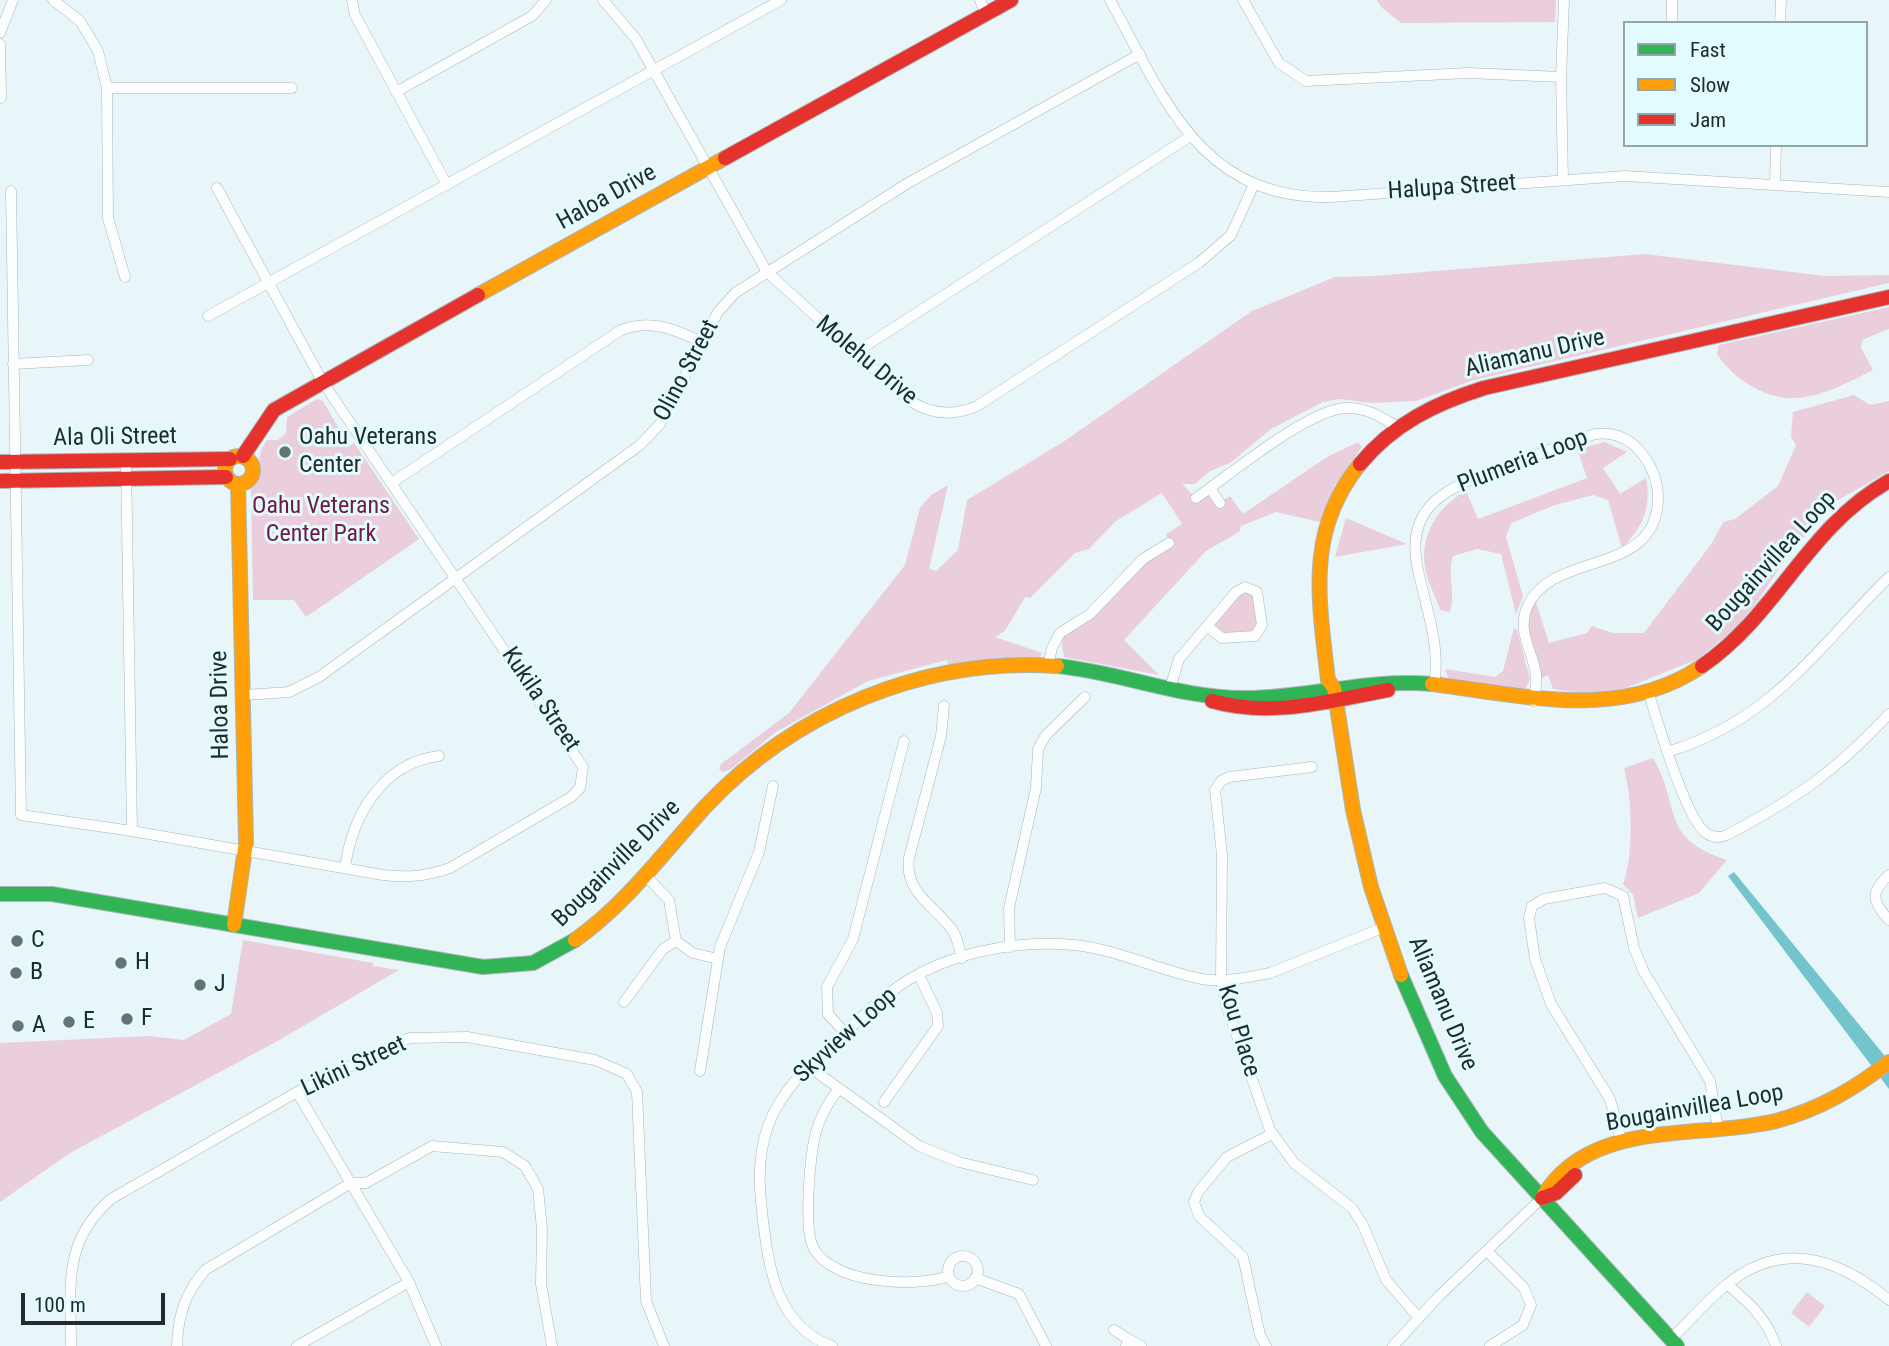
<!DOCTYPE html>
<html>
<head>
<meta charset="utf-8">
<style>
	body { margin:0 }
	#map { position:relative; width:1889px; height:1346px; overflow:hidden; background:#e8f6f9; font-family:"Roboto Condensed",sans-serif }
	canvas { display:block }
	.legend { position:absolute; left:1623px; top:21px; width:245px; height:126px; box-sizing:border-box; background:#e2fbff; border:2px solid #94a8ab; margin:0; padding:9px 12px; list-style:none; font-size:21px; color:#202c2d }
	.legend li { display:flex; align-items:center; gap:14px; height:35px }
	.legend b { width:35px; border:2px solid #94a8ab }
	.scale { position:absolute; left:21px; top:1293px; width:144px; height:32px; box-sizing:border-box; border:4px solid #202c2d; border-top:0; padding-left:9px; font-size:21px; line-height:24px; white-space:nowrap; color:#202c2d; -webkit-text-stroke:5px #e2fbff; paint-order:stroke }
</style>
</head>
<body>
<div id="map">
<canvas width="1889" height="1346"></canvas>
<ul class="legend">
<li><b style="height:9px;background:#30b455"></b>Fast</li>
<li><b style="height:9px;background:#ff9f0a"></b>Slow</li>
<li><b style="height:9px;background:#e5322d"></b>Jam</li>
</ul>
<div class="scale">100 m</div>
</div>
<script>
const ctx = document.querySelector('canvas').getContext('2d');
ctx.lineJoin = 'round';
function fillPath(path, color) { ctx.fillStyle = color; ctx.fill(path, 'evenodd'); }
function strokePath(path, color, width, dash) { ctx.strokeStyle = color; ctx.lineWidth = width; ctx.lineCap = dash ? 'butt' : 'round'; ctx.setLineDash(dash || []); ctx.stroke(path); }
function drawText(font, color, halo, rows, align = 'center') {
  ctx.font = font + ' "Roboto Condensed",sans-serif'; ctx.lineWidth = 6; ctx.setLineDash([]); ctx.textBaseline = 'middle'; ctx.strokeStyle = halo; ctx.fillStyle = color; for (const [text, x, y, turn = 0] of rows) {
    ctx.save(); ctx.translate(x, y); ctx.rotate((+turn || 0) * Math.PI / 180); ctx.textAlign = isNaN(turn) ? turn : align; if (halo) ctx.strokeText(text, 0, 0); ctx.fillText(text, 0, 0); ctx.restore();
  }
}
fillPath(new Path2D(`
	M1377,0H1556L1555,22L1401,23L1381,7Z
	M1645,254L1825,276L1889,275V283L1474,380L1416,401L1371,403L1340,399L1323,402L1271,429L1230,463L1210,471L1195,484H1182L1196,498L1210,488L1220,502L1230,496L1243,514L1327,457L1358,442L1362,447L1335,485L1320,522L1276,512L1241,526L1239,532L1206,551L1124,640L1159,675L1064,657L1060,633C1101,608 1128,568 1169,543L1166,534L1182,524L1162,493L1116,521L1089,549L1075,553L1030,598L1025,597L1005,631L995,637L1042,653L1040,657L948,665L947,660L868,681L776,732L731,769L723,772L719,769L721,764L789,713L905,565L920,508L931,495L948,485L929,569L936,571L958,550L967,500L1063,442L1252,311L1335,277L1374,276Z
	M1889,307V329L1862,340L1861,348L1873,370C1850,382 1821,397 1795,398C1766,400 1732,378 1717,354L1719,345Z
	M1854,395L1870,405L1889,401V471L1833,503L1786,558L1755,605L1734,629L1698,659L1626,688L1606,692L1587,694L1553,689L1548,675L1536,681L1524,620L1534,596L1549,643L1587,633L1592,626L1613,633H1644L1712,543L1723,522L1735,519L1778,486L1796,445L1791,437L1793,412Z
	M317,399L323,401L349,446L354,443L357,447L419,539L306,617L294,600H253L251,488C254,483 258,477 259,471C260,458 258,452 267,440H278L286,433L287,417Z
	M1605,442L1627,452L1603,468L1620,494L1646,478C1652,507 1643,527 1622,548L1608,500L1593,495L1555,505L1511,523L1506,537L1523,596L1516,614L1501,554L1477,549L1453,556C1447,575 1456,593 1450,612L1440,610C1436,596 1427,582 1425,568C1420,535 1437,507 1466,491L1478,519L1587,478L1577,449Z
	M1346,518L1407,544L1335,557Z
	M1251,587L1260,631L1227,638L1207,626L1236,592Z
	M1514,628L1517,630L1530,679L1525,690L1516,692L1448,678L1445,669L1495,677L1503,671Z
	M1653,758C1682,808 1659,838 1727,860L1699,893L1638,918L1633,895L1623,884C1634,856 1632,798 1624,768Z
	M243,940L373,963V966L399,970L281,1039L70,1153L0,1202V1043L149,1036L184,1040L231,1014Z
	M1807,1292L1825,1306L1809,1327L1791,1313Z`), '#ebcedb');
fillPath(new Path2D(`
	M1734,872L1889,1061V1089L1728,876Z`), '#74c4ce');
const street = new Path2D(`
	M53,0L80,21L98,51L107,88L108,218L125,277
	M352,0L355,15L447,185
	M603,0L636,39L767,272L906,398C928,414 952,417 977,406L1200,262L1231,235L1254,184
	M980,0L986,14
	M1110,0C1164,98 1200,200 1332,197L1625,176L1889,192
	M1243,0L1279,63L1306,81L1468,73L1561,77
	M1672,23V0
	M1780,23L1781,0
	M0,33L13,0
	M0,44L1,98
	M107,88H292
	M396,92L532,16L546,0
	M1563,180L1561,77L1564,0
	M1775,184L1776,145
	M11,191L21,815L132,831L383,875C408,878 427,876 450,868L571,797L580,788L583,767L322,381L217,188
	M208,316L781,0
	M858,356L864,347L1189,137
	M13,364L88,360
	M126,461L132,831
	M393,482L621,330C652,319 674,329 702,342
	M1210,488L1220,503
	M1196,498C1231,474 1306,411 1345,408C1365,407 1380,416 1396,426
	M1048,666L1052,648L1060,633L1090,614L1143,559L1169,543
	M1434,685C1441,645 1426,609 1418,570C1402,499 1458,484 1510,465C1539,454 1567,443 1595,434C1612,432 1627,437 1639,450C1651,464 1658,479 1658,498C1657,578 1553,549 1527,607C1517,632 1532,650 1536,674C1537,683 1535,692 1534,701
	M1170,688L1179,659L1236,592L1245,587L1257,592L1262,625L1255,636L1222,638L1207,626
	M1648,691C1657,719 1685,818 1706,833C1713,838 1720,838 1727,835C1797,798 1835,772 1889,714
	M245,695L289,692L319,677L640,445L660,424L718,312L735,293L908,183L1140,54
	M944,706L941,736L909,858C904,894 936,906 953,931C958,939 959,949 962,958
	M1667,752C1773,720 1815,650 1889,577
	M1312,767L1229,777L1221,781L1215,790L1222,855L1221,980L1226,1005L1270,1130L1294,1163L1352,1208L1363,1225L1386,1280L1419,1318
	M345,868C352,816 382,763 439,756
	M644,874L669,900L676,941L693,953L718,959
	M1889,875C1870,892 1872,902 1889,920
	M1010,947L1009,908L1036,788L1038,749L1046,735L1085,697
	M624,1002L663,949L676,941
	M845,1033L828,1014L827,987L853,939L904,741
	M808,1066L919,1146L959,1162L1033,1180
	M700,1071L720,947L759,852L773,786
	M838,1090C828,1103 820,1116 816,1132C810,1155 803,1230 814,1249C834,1284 915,1288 949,1276
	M297,1092L409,1282L436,1346
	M884,1102L938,1026L937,1013L919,975
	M1621,1140L1610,1099L1551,1004L1535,959L1529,918L1532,906L1544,899L1605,888L1623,896L1634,948L1644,972L1710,1081L1718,1129
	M1487,1251L1524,1288L1531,1305L1523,1325L1490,1346
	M948 1271a15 15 0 1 1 30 0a15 15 0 1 1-30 0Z
	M975,1278L1019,1294L1046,1346
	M1727,1284C1749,1303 1766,1317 1776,1346
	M1114,1330L1130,1340
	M1671,1339C1689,1322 1705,1302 1725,1286C1781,1239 1837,1257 1889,1300
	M71,1346C71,1287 62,1242 111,1199L297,1092L409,1038L467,1037L595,1060L627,1074L637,1092L646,1301L664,1346
	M177,1346C178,1315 185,1294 205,1270L351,1183H366L432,1146L503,1152L525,1166L538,1189L542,1229L541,1284L552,1346
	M297,1346L409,1282
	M832,1346C784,1329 771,1282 765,1236C760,1198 755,1163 768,1126C781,1090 809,1065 837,1040C855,1024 873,1005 892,991C941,954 1014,939 1074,945C1117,949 1159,971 1202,979C1224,983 1248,977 1270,973L1385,927
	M1126,1346L1130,1340L1141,1346
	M1266,1346L1260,1335L1243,1257L1199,1216L1194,1202L1198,1192L1227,1157L1272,1134
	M1393,1346L1439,1296L1542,1198`);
const fast = new Path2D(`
	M1057,666C1120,672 1182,699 1246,698C1309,698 1368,678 1432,684
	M0,894H52L483,967L533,963L575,940
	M1401,975L1445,1076L1482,1132L1677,1346`);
const slow = new Path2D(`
	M478,295L725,158
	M225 470a14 14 0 1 1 28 0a14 14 0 1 1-28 0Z
	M1360,464C1305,531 1319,601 1328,680L1334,688L1353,810L1371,887L1401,975
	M1432,684C1523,695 1620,722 1702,666
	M234,925L246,842L238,484
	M575,940C626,904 664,852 705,807C795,711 925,657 1057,666
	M1542,1198C1589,1117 1699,1140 1776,1121C1820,1109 1854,1089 1889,1062`);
const jam = new Path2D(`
	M725,158L1011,0
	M243,456L274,410L478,295
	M0,462L230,459
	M1360,464C1393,424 1436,403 1484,388L1889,297
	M0,481L226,477
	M1702,666C1778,614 1806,528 1889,481
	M1212,701C1272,718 1329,701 1388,690
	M1542,1198L1556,1193L1575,1175`);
strokePath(street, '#a9b5b7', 11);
strokePath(fast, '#a9b5b7', 16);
strokePath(slow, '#a9b5b7', 16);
strokePath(jam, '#a9b5b7', 16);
strokePath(street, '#fcfefe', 10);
strokePath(fast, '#30b455', 14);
strokePath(slow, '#ff9f0a', 14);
strokePath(jam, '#e5322d', 14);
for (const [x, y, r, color] of [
	[285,452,7,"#667374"],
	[17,941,7,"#667374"],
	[121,963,7,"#667374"],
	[16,973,7,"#667374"],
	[200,985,7,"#667374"],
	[127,1019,7,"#667374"],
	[69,1022,7,"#667374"],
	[18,1026,7,"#667374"]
]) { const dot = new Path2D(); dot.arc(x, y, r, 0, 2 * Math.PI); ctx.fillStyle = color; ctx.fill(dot); strokePath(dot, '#e2fbff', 2.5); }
drawText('24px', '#202c2d', '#e2fbff', [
	["Halupa Street",1452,188,-4],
	["Haloa Drive",607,198,-29],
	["Aliamanu Drive",1535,354,-13],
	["Molehu Drive",866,361,40],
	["Olino Street",687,371,-62],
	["Ala Oli Street",115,438,-1],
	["Plumeria Loop",1523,462,-21],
	["Bougainvillea Loop",1772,562,-48],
	["Kukila Street",540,700,56],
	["Haloa Drive",221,705,-91],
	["Bougainville Drive",617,864,-45],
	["Aliamanu Drive",1442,1004,67],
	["Kou Place",1238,1031,73],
	["Skyview Loop",846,1036,-42],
	["Likini Street",354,1067,-25],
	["Bougainvillea Loop",1695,1109,-10]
]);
drawText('24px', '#202c2d', '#e2fbff', [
	["Oahu Veterans",299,438],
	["Center",299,466],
	["C",31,941],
	["H",135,963],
	["B",30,973],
	["J",214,985],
	["F",141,1019],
	["E",83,1022],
	["A",32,1026]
], 'left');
drawText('24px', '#721841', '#e2fbff', [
	["Oahu Veterans",321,507],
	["Center Park",321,535]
]);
</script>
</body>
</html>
